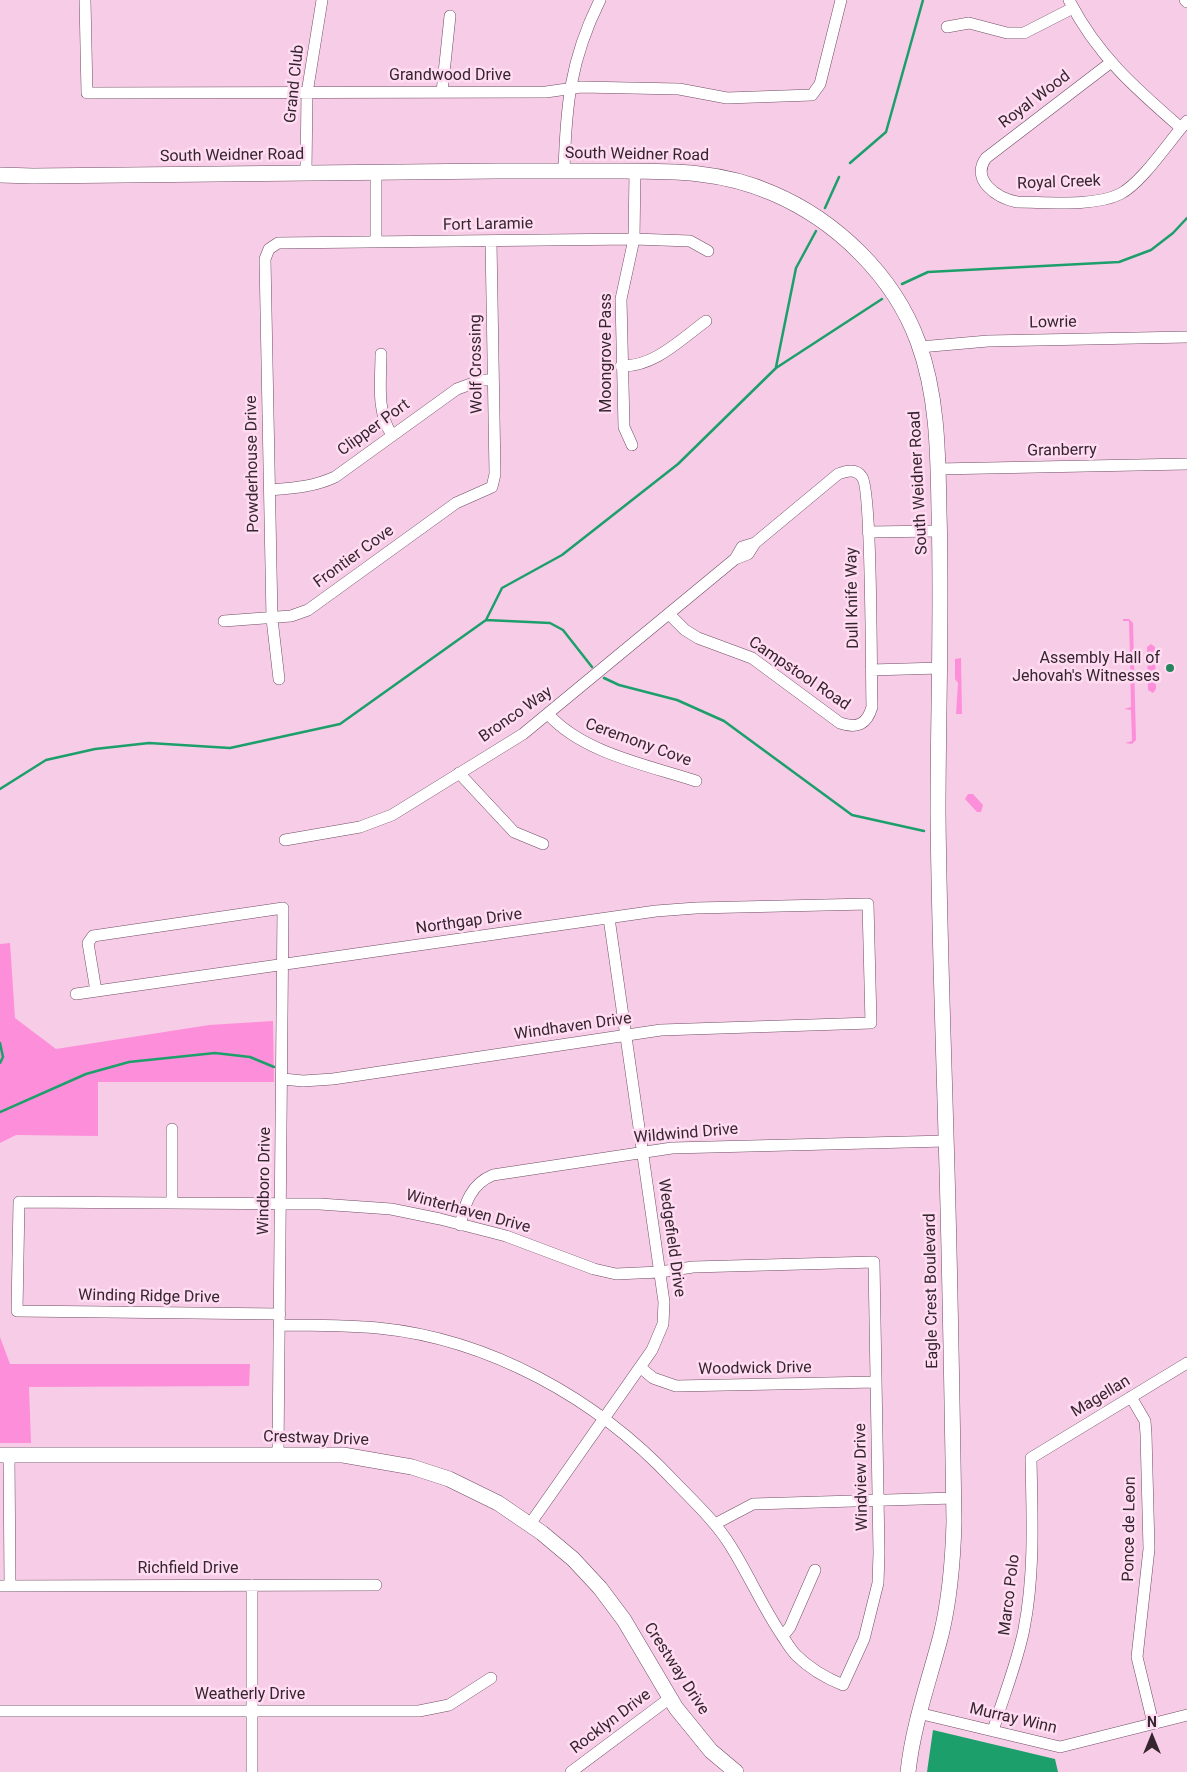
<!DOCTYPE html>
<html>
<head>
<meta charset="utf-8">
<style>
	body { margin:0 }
	#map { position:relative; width:1187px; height:1772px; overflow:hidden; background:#f7cce7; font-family:Roboto,sans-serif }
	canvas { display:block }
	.north { position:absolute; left:1127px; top:1712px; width:50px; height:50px; -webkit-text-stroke:4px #ffdcf1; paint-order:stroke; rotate:0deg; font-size:14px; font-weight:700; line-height:20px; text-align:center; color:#35252f }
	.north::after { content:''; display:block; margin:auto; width:18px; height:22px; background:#35252f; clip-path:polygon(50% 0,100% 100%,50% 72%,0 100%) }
</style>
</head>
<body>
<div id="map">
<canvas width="1187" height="1772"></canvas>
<div class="north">N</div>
</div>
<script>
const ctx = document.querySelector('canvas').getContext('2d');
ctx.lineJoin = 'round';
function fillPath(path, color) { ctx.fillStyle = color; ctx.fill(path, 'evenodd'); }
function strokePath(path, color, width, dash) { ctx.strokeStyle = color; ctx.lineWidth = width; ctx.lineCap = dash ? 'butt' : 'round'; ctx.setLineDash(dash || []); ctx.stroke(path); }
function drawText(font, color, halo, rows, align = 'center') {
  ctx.font = font + ' Roboto,sans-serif'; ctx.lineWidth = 5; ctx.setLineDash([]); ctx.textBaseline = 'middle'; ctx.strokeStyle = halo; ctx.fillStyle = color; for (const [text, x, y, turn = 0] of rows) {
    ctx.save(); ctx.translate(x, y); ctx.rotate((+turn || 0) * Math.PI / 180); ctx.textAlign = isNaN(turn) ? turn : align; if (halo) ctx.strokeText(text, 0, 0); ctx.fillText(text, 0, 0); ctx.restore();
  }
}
fillPath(new Path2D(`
	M1123,619H1129L1133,623L1136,740L1132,744L1125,743L1132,741L1131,710L1124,709L1131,707L1130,659L1123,657L1130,655L1129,621H1123Z
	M1151,644L1155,647L1156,689L1153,693L1148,690L1147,647Z
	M961,658L962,714H956L958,683L955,679V659Z
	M968,794H973L983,805L981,812H977L965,799Z
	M10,943L15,1018L56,1049L209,1025L273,1021L274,1082H98V1136L16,1135L0,1143V944Z
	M0,1337L10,1364H250L249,1386L29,1387L31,1443H0Z`), '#fd8ed9');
fillPath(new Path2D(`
	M933,1730L1055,1759L1058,1772H927Z`), '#1d9f6c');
strokePath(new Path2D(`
	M850,163L886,132L923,0
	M825,208L839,177
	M902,284L928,272L1119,262L1151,250L1173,233L1187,218
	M776,367L796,268L816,231
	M486,620L550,623L563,630L592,667
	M604,678L619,685L677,700L724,721L852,815L924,831
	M0,789L46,760L95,749L149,743L230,748L340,724L486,620L502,588L562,555L678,464L776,368L882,299
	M0,1043L3,1057L0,1063
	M0,1112L86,1074L129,1062L215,1053L250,1057L274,1067`), '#1d9f6c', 2.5);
const minor = new Path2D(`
	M85,0L87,93L546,92L581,87L679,89L727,98L812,95L820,84L841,0
	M1069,0C1097,55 1135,88 1181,128
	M1185,0L1187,2
	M947,27L969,23L1007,33H1024L1073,8
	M1110,63L986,158C970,180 997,198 1017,202C1046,202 1094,207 1120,194C1142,183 1170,140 1187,121
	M442,92L450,16
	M564,171C566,106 570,60 600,0
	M306,172L307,93L322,0
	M376,242V171
	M920,347L988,341L1187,337
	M381,354C381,381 376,412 392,435
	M621,366C654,367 680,340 706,321
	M632,445L624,427L621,299L634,239L635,171
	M938,469L1187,464
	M270,490C294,488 313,487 335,477L457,389L482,380H493
	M868,532L940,531
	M669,614L685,630L698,638L752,658L840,723C858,729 867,724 872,707C871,676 872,489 862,477C856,468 846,471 838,474L755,543L742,547L735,559
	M224,621L291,616L308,610L456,503L492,487L495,474L491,241
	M871,670L940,668
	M279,679L272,619L265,259L269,249L278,243L634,239L690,241L708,251
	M548,714C583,753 647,765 696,781
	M459,773L514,832L543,844
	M285,840L360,827L392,815L523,734L735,559L748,554L755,543
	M96,991L88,943L93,936L283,908L278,1454
	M76,994L656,911L696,908L868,904L871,1023L661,1030L333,1079L303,1081L283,1079
	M172,1203V1129
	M460,1225C465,1203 471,1184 493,1175L672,1148L946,1141
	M280,1325C313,1325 345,1325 378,1328C490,1339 597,1399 673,1480C693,1501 715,1521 730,1545C749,1575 763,1608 783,1637C787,1643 791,1650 796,1655C809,1668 826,1678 843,1685L864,1639L878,1583L879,1553L874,1262L693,1267L660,1272L616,1274L594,1269L506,1236L440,1219L391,1209L320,1204L19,1202L17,1311L280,1314
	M640,1367L653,1378L676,1386L876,1382
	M1131,1397L1145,1421L1146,1434L1149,1549L1137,1657L1153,1723
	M9,1455L10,1586
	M530,1524L652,1350L663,1324L664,1302L609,918
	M715,1524L753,1504L954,1498
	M0,1586L376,1585
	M783,1636L790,1627L815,1570
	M0,1711H419L449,1705L491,1678
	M918,1713L1060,1747L1187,1715
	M993,1731C1003,1697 1017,1664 1024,1629C1035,1573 1032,1515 1031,1458L1187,1363
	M252,1772V1585
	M571,1772L670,1698`);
const major = new Path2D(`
	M0,175L33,176C187,174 341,172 496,171C535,171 574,171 614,171C669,171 720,170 772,193C836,220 894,276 918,342C938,396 938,455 939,512C942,612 938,713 938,813C939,920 943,1028 946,1135C950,1264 952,1393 954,1522C953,1560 950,1598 941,1635C929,1681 913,1725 908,1772
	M0,1455H343L412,1467L449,1479L498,1503L542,1533L573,1559L600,1588L624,1620L676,1708L711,1751L736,1772`);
strokePath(minor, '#704d64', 12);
strokePath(major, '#704d64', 16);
strokePath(minor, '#fff', 11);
strokePath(major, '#fff', 15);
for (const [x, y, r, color] of [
	[1170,668,5,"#25845b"]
]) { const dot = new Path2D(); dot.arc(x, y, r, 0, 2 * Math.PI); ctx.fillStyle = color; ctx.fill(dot); strokePath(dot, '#ffdcf1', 2); }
drawText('16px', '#35252f', '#ffdcf1', [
	["Grandwood Drive",450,76],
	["Grand Club",295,84,-84],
	["Royal Wood",1035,100,-37],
	["South Weidner Road",637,155,1],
	["South Weidner Road",232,156,-1],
	["Royal Creek",1059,183,-2],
	["Fort Laramie",488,225,-1],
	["Lowrie",1053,323,-1],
	["Moongrove Pass",607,353,-90],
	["Wolf Crossing",477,364,-91],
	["Clipper Port",374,428,-36],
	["Granberry",1062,451,-1],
	["Powderhouse Drive",253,464,-91],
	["South Weidner Road",919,483,-93],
	["Frontier Cove",354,557,-36],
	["Dull Knife Way",853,598,-91],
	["Campstool Road",799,674,34],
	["Bronco Way",516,715,-35],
	["Ceremony Cove",638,743,20],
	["Northgap Drive",469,922,-8],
	["Windhaven Drive",573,1027,-8],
	["Wildwind Drive",686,1134,-5],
	["Windboro Drive",265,1181,-89],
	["Winterhaven Drive",468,1212,15],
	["Wedgefield Drive",671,1238,82],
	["Eagle Crest Boulevard",932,1291,-91],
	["Winding Ridge Drive",149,1297,1],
	["Woodwick Drive",755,1369,-1],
	["Magellan",1101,1397,-31],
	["Crestway Drive",316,1439,2],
	["Windview Drive",862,1477,-91],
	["Ponce de Leon",1130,1529,-89],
	["Richfield Drive",188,1569],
	["Marco Polo",1010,1595,-83],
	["Crestway Drive",676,1669,57],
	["Weatherly Drive",250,1695],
	["Murray Winn",1013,1719,13],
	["Rocklyn Drive",611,1722,-37]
]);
drawText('16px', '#35252f', '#ffdcf1', [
	["Assembly Hall of",1160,659],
	["Jehovah's Witnesses",1160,677]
], 'right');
</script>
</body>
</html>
